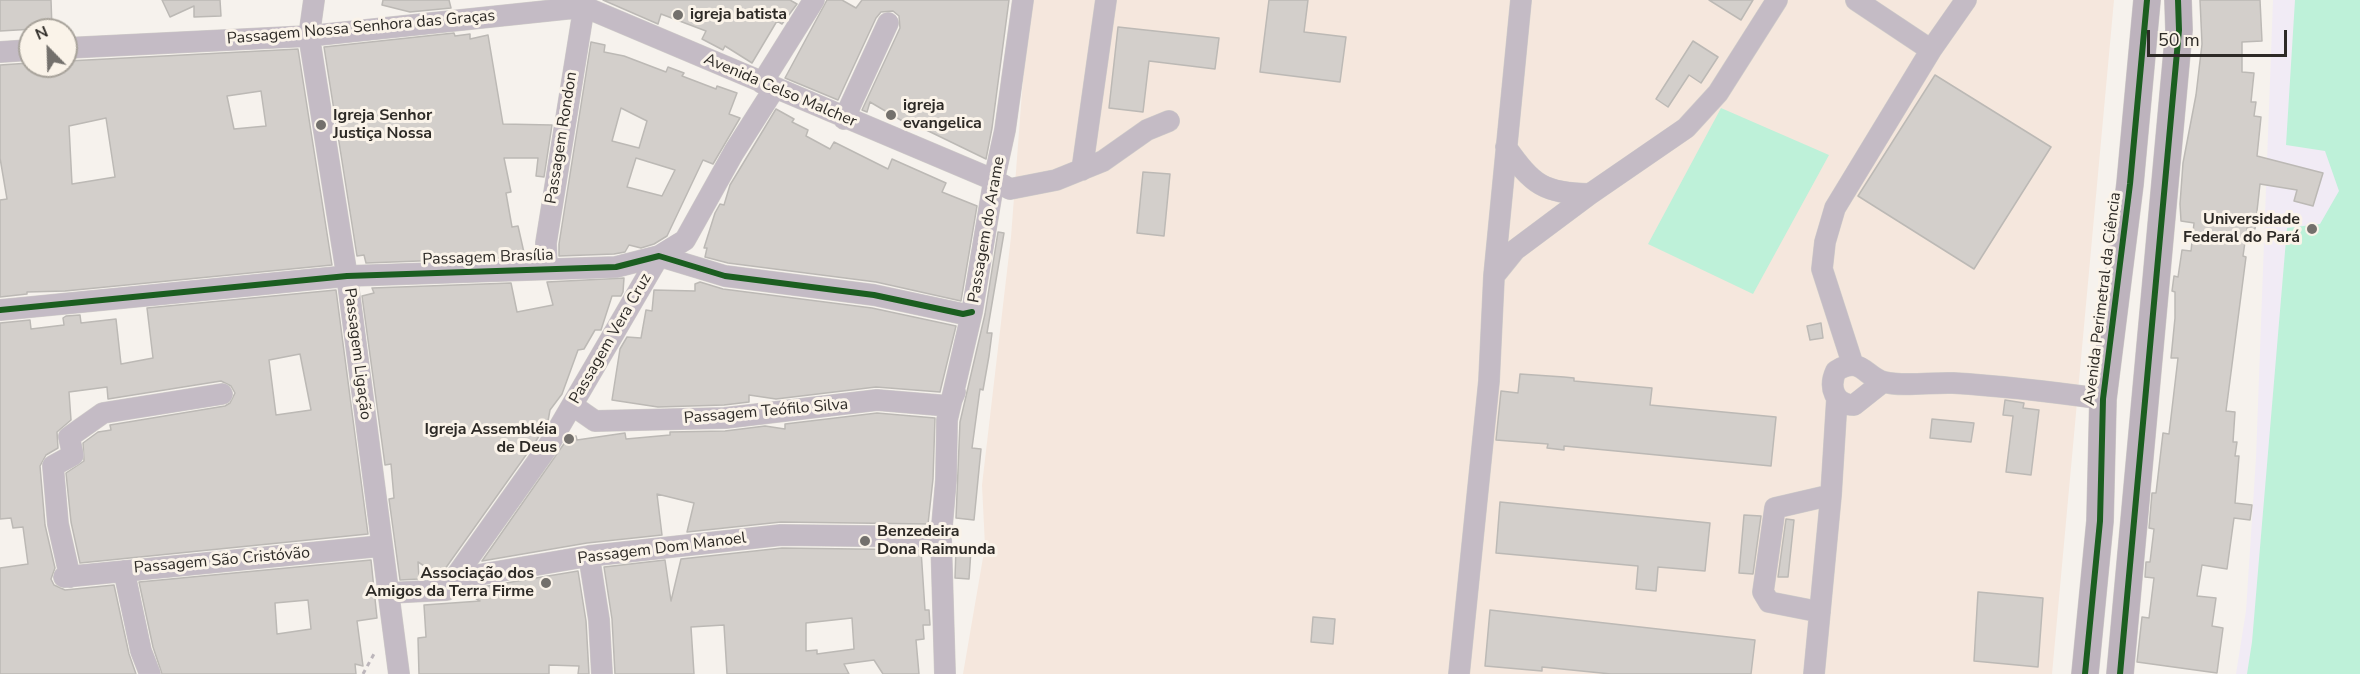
<!DOCTYPE html>
<html>
<head>
<meta charset="utf-8">
<style>
	body { margin:0 }
	#map { position:relative; width:2360px; height:674px; overflow:hidden; background:#f6f2ed; font-family:"Nunito Sans",sans-serif }
	canvas { display:block }
	.north { position:absolute; left:18px; top:18px; width:60px; height:60px; box-sizing:border-box; background:#faf3e9; border:2px solid #a8a39b; border-radius:50%; rotate:337deg; font-size:16px; font-weight:700; line-height:24px; text-align:center; color:#2d2a26 }
	.north::after { content:''; display:block; margin:auto; width:21px; height:27px; background:#73706c; clip-path:polygon(50% 0,100% 100%,50% 72%,0 100%) }
	.scale { position:absolute; left:2147px; top:30px; width:140px; height:27px; box-sizing:border-box; border:3px solid #2d2a26; border-top:0; padding-left:8px; font-size:18px; line-height:21px; white-space:nowrap; color:#2d2a26; -webkit-text-stroke:4px #faf3e9; paint-order:stroke }
</style>
</head>
<body>
<div id="map">
<canvas width="2360" height="674"></canvas>
<div class="north">N</div>
<div class="scale">50 m</div>
</div>
<script>
const ctx = document.querySelector('canvas').getContext('2d');
ctx.lineJoin = 'round';
function fillPath(path, color) { ctx.fillStyle = color; ctx.fill(path, 'evenodd'); }
function strokePath(path, color, width, dash) { ctx.strokeStyle = color; ctx.lineWidth = width; ctx.lineCap = dash ? 'butt' : 'round'; ctx.setLineDash(dash || []); ctx.stroke(path); }
function drawText(font, color, halo, rows, align = 'center') {
  ctx.font = font + ' "Nunito Sans",sans-serif'; ctx.lineWidth = 6; ctx.setLineDash([]); ctx.textBaseline = 'middle'; ctx.strokeStyle = halo; ctx.fillStyle = color; for (const [text, x, y, turn = 0] of rows) {
    ctx.save(); ctx.translate(x, y); ctx.rotate((+turn || 0) * Math.PI / 180); ctx.textAlign = isNaN(turn) ? turn : align; if (halo) ctx.strokeText(text, 0, 0); ctx.fillText(text, 0, 0); ctx.restore();
  }
}
fillPath(new Path2D(`
	M1029,0H2114L2052,674H963L985,546L982,485L1011,237Z`), '#f5e7dd');
fillPath(new Path2D(`
	M2273,0H2360V674H2236L2246,611L2256,458Z`), '#f1ebf5');
fillPath(new Path2D(`
	M2295,0H2360V674H2247L2252,642L2287,228L2320,224L2339,191L2325,151L2286,145Z
	M1721,108L1829,155L1753,294L1648,244Z`), '#bef1d9');
const building = new Path2D(`
	M0,0H51L52,28L0,31Z
	M162,0H220L221,16L194,17V6L170,17Z
	M383,0H449L451,8L410,12L382,5Z
	M603,0H790L797,4L782,24L777,21L752,63L725,46L723,50L702,39L706,31L661,14L658,24Z
	M827,0H842L856,8L862,0H1009L992,128L986,159L918,126L916,129L870,102L867,112L862,110L900,28L899,16L893,11L881,12L876,18L838,100L785,78Z
	M1269,0H1308L1304,32L1346,37L1340,82L1260,72Z
	M1709,0H1753L1741,20Z
	M2200,0H2260L2262,41L2242,42V72L2254,73L2251,102H2256L2254,116L2261,117L2257,156L2323,173L2313,206L2294,201L2297,190L2260,184L2255,229L2247,228L2243,256L2246,257L2226,411L2235,412L2233,442H2237L2235,456H2239L2235,503L2252,505L2250,520L2234,518L2227,569L2202,565L2197,596L2216,598L2212,626L2223,628L2217,673L2137,662L2142,617L2149,618L2154,578L2145,577L2146,562H2150L2154,529L2149,528L2152,493H2156L2163,433L2169,434L2178,358H2171L2175,318V292L2172,291L2174,276L2178,277L2182,250L2191,251L2194,223L2181,221L2180,204L2183,163L2196,95L2202,44Z
	M1118,27L1219,38L1215,69L1149,61L1143,112L1109,108Z
	M454,33L455,36L470,34V39L488,35L503,124L552,125L544,177L536,176L538,158H504L511,192L506,193L512,227L518,226L525,257L366,263L364,255L357,256L324,47Z
	M1693,41L1718,57L1701,83L1689,75L1668,107L1656,99Z
	M591,42L605,45L604,52L624,56L666,72L668,67L684,73L682,76L716,89L717,86L737,93L729,114L740,118L713,164L703,160L667,236L654,244L641,248L629,245L625,252L614,254L559,256V244ZM621,108L647,121L639,148L612,141ZM636,158L675,170L662,196L627,187Z
	M298,49L332,265L65,291L27,292V294L0,297V200L7,199L0,158V65L30,63V66H68V61ZM261,91L266,126L234,129L227,96ZM106,118L115,177L72,184L69,126Z
	M1935,75L2051,147L1974,269L1858,196Z
	M776,109L794,119L792,122L808,130L806,136L830,149L834,142L888,169L892,159L946,183L942,192L977,206L961,301L876,282L728,263L705,257L707,248H704L715,213L720,204L724,205L730,185Z
	M1143,172L1170,174L1164,236L1137,233Z
	M998,232L1004,233L987,333H992L989,356L983,390L980,389L972,448L981,449L974,520L956,518L960,422L985,314Z
	M624,278L623,292L621,296H612L601,330H595L584,349L578,350L562,394L550,410L548,421L536,441L440,576L418,562L419,579L400,580L389,499L394,498L391,464L385,465L362,296L374,293L372,288L511,283L517,312L553,305L547,282Z
	M700,282L723,289L872,308L956,326L940,392L876,387L776,399L749,395V402L724,405L658,407L612,400L620,349L627,337L641,338L646,310L652,311L654,290L695,291V284Z
	M336,290L368,534L80,563L71,522L66,473L84,461L83,443L98,432L111,430L110,425L225,406L230,403L235,393L231,386L221,381L108,399L107,387L69,392L71,420L57,432L58,448L46,455L40,466L45,525L55,568L51,579L54,585L65,590L114,585L129,654L136,674H0V568L28,564L23,527L13,528L11,518L0,519V323L30,320L31,329L64,325L63,318L66,316L80,315L81,323L116,319L121,364L153,358L147,308ZM300,354L311,410L276,415L269,360Z
	M1821,323L1823,338L1810,340L1807,326Z
	M1520,374L1564,377L1574,378V381L1652,388L1650,405L1776,417L1771,466L1564,446V450L1547,448L1548,444L1496,440L1501,391L1518,393Z
	M2005,400L2024,403L2023,408L2039,410L2031,475L2006,472L2013,416L2003,415Z
	M877,413L935,418L933,479L928,524L781,522L687,532L694,503L657,494L662,535L587,543L482,561L568,438L576,436L577,440L625,433L626,439L670,435V432L725,431L765,426L785,429V424Z
	M1932,419L1974,423L1971,442L1930,438Z
	M1500,502L1710,523L1705,571L1658,567L1656,591L1636,589L1638,566L1496,553Z
	M1744,515L1761,516L1753,574L1739,573Z
	M1786,519L1794,520L1788,577H1778Z
	M782,548L927,550H921L925,610H929L930,625H923L924,639L916,640L919,674H883L874,660L844,664L849,674H727L724,625L691,627L694,674H615L612,619L604,567L665,560L671,601L681,559ZM852,618L854,649L817,654V650L806,651V623Z
	M956,548L971,550L969,579L955,578Z
	M371,560L377,618L357,621L363,666L355,664L356,674H162L153,647L139,582ZM308,600L311,629L277,634L275,603Z
	M578,571L586,621L589,674H578L579,666L549,665V674H419L418,638L426,637L424,605L480,601L467,593L476,588Z
	M1978,592L2043,598L2038,667L1974,661Z
	M1490,610L1755,640L1751,674H1611L1542,667V671L1485,666Z
	M1313,617L1335,619L1333,644L1311,642Z`);
fillPath(building, '#d3cfcb');
strokePath(building, '#bcb9b5', 1.5);
const minor = new Path2D(`
	M314,0L309,36L347,276L399,674
	M1856,0L1931,50L1966,0
	M573,2L994,180L1010,189L1056,180L1103,161L1147,130L1169,121
	M66,48L309,36L584,7L546,243L547,269
	M0,52L30,50
	M762,83L814,0
	M844,119L888,23
	M1506,147C1533,185 1543,193 1590,194
	M1082,170L1106,0
	M1494,276L1515,250L1590,194L1686,128L1718,93L1777,0
	M0,310L347,276L616,267L659,256L725,276L874,295L963,314L972,312
	M1853,365L1822,269L1825,242L1835,208L1931,50
	M1883,382L1854,405C1835,405 1828,388 1836,371C1861,355 1865,377 1884,382C1903,387 1933,382 1953,383C2003,386 2053,392 2103,399
	M572,405L595,421L725,418L877,400L949,406L955,392
	M589,556L599,620L602,674
	M124,571L141,651L150,674
	M64,577L381,546
	M70,577L58,524L53,466L73,455L69,437L103,413L222,394
	M446,590L547,448L659,256L685,240L734,152L774,89
	M388,593L446,590L472,576L589,556L781,535L941,537
	M1820,612L1769,602L1763,592L1775,508L1831,495
	M945,674L941,537L946,480L947,420L972,312L994,180L1005,130L1023,0
	M1459,674L1489,381L1494,276L1521,0
	M1814,674L1831,495L1837,398`);
const major = new Path2D(`
	M2085,674L2100,521L2103,399L2130,184L2147,0
	M2120,674L2179,30L2178,0`);
strokePath(minor, '#d1ceca', 22);
strokePath(major, '#d1ceca', 28);
strokePath(new Path2D(`
	M363,674L375,652`), '#bcb6bb', 3, [4.5, 4.5]);
strokePath(minor, '#c4bbc5', 21);
strokePath(major, '#bdb3bd', 27);
strokePath(new Path2D(`
	M0,310L347,276L616,267L659,256L725,276L874,295L963,314L972,312
	M2085,674L2100,521L2103,399L2130,184L2147,0
	M2120,674L2179,30L2178,0`), '#1b5e20', 6);
for (const [x, y, r, color] of [
	[678,15,6,"#73706c"],
	[891,115,6,"#73706c"],
	[321,125,6,"#73706c"],
	[2312,229,6,"#73706c"],
	[569,439,6,"#73706c"],
	[865,541,6,"#73706c"],
	[546,583,6,"#73706c"]
]) { const dot = new Path2D(); dot.arc(x, y, r, 0, 2 * Math.PI); ctx.fillStyle = color; ctx.fill(dot); strokePath(dot, '#faf3e9', 2); }
drawText('bold 16px', '#2d2a26', '#faf3e9', [
	["igreja batista",690,15],
	["igreja",903,106],
	["evangelica",903,124],
	["Igreja Senhor",333,116],
	["Justiça Nossa",333,134],
	["Universidade",2300,220,"right"],
	["Federal do Pará",2300,238,"right"],
	["Igreja Assembléia",557,430,"right"],
	["de Deus",557,448,"right"],
	["Benzedeira",877,532],
	["Dona Raimunda",877,550],
	["Associação dos",534,574,"right"],
	["Amigos da Terra Firme",534,592,"right"]
], 'left');
drawText('16px', '#2d2a26', '#faf3e9', [
	["Passagem Nossa Senhora das Graças",361,28,-5],
	["Avenida Celso Malcher",780,91,23],
	["Passagem Rondon",562,138,-81],
	["Passagem do Arame",987,230,-80],
	["Passagem Brasília",488,258,-2],
	["Avenida Perimetral da Ciência",2103,299,-83],
	["Passagem Vera Cruz",611,339,-60],
	["Passagem Ligação",357,354,83],
	["Passagem Teófilo Silva",766,412,-5],
	["Passagem Dom Manoel",662,549,-7],
	["Passagem São Cristóvão",222,561,-5]
]);
</script>
</body>
</html>
